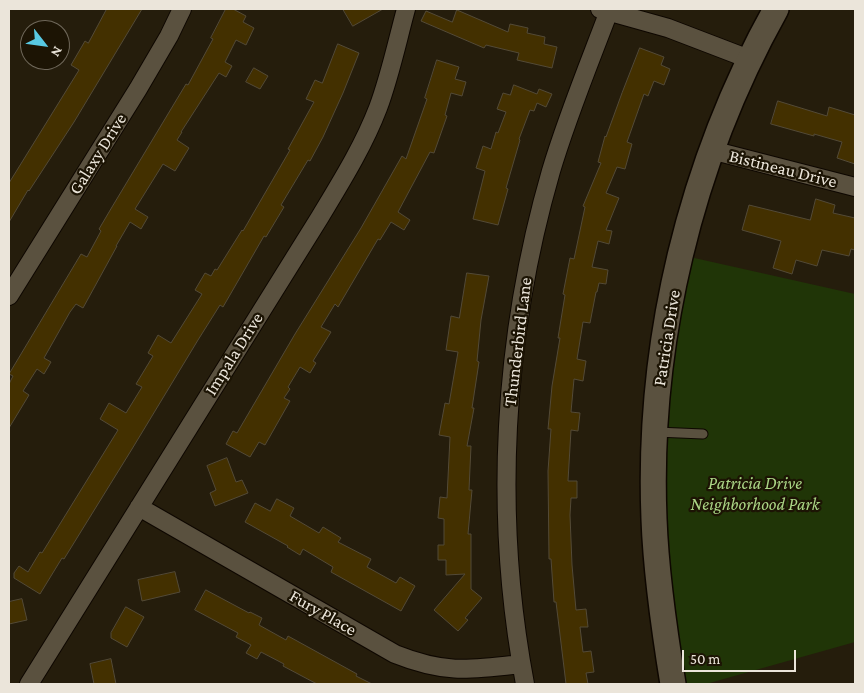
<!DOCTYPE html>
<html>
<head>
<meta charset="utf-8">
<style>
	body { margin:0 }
	#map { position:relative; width:864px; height:693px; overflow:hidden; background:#251d0c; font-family:"Crimson Pro",serif }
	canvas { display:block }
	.frame { position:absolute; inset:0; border:10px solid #ebe5da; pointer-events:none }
	.north { position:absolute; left:20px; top:20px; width:50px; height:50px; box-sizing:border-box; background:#1c1404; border:1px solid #6f685a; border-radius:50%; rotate:120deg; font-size:14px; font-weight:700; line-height:20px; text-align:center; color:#ebe5da }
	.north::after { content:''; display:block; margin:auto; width:18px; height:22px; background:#58c9e3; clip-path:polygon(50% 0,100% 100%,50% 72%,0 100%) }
	.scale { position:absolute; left:682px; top:650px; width:114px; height:22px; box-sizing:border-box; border:2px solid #ebe5da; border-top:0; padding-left:6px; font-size:15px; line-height:18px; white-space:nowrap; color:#ebe5da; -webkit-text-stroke:4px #1c1404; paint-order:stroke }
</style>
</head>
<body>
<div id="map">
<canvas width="864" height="693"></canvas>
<div class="frame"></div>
<div class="north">N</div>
<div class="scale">50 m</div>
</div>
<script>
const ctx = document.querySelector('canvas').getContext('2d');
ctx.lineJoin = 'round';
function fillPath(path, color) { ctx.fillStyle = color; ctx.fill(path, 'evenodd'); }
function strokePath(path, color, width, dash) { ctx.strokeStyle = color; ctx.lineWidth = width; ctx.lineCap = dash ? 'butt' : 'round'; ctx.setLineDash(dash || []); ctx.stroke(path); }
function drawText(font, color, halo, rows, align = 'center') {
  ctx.font = font + ' "Crimson Pro",serif'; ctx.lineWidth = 4.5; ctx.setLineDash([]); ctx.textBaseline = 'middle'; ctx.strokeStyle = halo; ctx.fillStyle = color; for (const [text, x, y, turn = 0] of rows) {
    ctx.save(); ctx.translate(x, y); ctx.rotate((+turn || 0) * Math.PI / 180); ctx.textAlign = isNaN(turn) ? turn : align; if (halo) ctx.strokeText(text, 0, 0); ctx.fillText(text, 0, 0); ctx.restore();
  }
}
fillPath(new Path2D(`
	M681,255L855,294V642L706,684H674L656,555Z`), '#203507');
const building = new Path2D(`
	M107,9H142L74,122L29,191L28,190L9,222V183L79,70L71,65L85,41L88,43Z
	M226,9H233L246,16L243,22L254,28L246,45L236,40L225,62L232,66L226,77L219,73L181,132H182L177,140L189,148L175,171L163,164L135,209L148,217L141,229L130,222L116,246H117L83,308L76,304L70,312L44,358L51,362L44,374L37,369L23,391L29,395L9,428V384L13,376L9,374L81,254L87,257L101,231L99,229L112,207L186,84L188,85L213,39L211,38Z
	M343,9H383L353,26Z
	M457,10L508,32L510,24L528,28L527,33L545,37L544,44L557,47L552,68L517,60L519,53L486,45L484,48L421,21L426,11L452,22Z
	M338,44L359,53L343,93L323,137L310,161L308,160L281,205L284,207L266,237L264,236L223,307L220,305L198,340L132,449L64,559L62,558L40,594L14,578V573L19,566L28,572L40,552L42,553L118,430L100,419L109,403L126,413L142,387L136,384L153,356L148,353L158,335L171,343L202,294L195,290L205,273L211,276L215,269L217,270L242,230L243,231L290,150L288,149L314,102L306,99L315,80L322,83Z
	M640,48L664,57L661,65L670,69L664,85L654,81L648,96L644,94L627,142L632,144L625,169L617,167L606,193L619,198L606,230L612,231L609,244L598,241L592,267L608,270L606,284L599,283L597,292H596L590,323L583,322L577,359L586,361L583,381L574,379L571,412L580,413L578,431L571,430L568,481H577V498H571L570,515L572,565L576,610L586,609L588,627H580L583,652L591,651L594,672L586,673L588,684H566L556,602H554L551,559H549L548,471L551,429H548L552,386L560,338H558L565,295L563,294L570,258L574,259L585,207L583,206L601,163L598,162L605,136L606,137L622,93Z
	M437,60L459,67L455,79L466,82L462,96L451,93L445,115L447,116L434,153L430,152L398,212L410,220L404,230L391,222L380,240L378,239L338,307L335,304L321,327L331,332L313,361L316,363L310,373L300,367L288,387L290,389L284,398L290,401L265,445L259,442L250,457L226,444L233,431L237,433L295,334L361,228L402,156L406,159L427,99L425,98Z
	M254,68L268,76L260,89L246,82Z
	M514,85L537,94L539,89L552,94L546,107L537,103L534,111L530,110L519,139L520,140L506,188L508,189L498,225L473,219L485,171L476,168L483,146L491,149L496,132L498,133L506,112L497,109L503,93L510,95Z
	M778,101L827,116L829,107L855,115V164L837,158L842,142L814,134V136L771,124Z
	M816,199L835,205L833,213L855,218V250L851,249L849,256L822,250L817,266L796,260L792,274L773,268L781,241L742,230L749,205L810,220Z
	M467,273L489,276L481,320L477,361L479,362L472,408H474L467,446H471L469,490H472L468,534H471V589L482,598L465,618L468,620L458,631L434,610L465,574L446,575V560H438V545H444V519L438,518L440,497L447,498L450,437L439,435L445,403L449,404L458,352L446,350L451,316L459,318Z
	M227,458L236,482L242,480L248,493L215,506L210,493L216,490L207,466Z
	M277,499L294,508L290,516L319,533L323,527L341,538L338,542L371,559L367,567L396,583L400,577L415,586L401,611L331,572L333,567L303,549L300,555L287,547L288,546L245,522L255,503L270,511Z
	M175,572L180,592L142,601L138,580Z
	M206,590L249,613L250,612L262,618L259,625L286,640L288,636L357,674L356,676L372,684H317L283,666L284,664L261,652L257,659L246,653L251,645L236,637L238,633L195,610Z
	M22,599L27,620L9,624V602Z
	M126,607L144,617L127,647L111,638V633Z
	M111,659L116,684H94L90,664Z`);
fillPath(building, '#433000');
strokePath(building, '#534a37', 1);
const lane = new Path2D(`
	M656,432L703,434`);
const street = new Path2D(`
	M600,9L668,28L749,59
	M711,150L855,187
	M9,296L138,89L169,36L182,9
	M139,507L395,654C445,674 469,670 521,664
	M29,684L320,217C341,182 363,147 378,108C390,76 397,42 406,9
	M525,684C493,515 503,337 551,171C567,117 589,64 609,11`);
const secondary = new Path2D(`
	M673,684C664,629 656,574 654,519C647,343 690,163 776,9`);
strokePath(lane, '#0e0700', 11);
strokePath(street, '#0e0700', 20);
strokePath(secondary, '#0e0700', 28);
strokePath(lane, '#5a513f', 9);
strokePath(street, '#5a513f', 18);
strokePath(secondary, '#5a513f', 25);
drawText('18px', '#ebe5da', '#1c1404', [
	["Galaxy Drive",98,154,-58],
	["Bistineau Drive",783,169,14],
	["Patricia Drive",667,338,-81],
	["Thunderbird Lane",518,342,-83],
	["Impala Drive",234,354,-58],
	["Fury Place",323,613,30]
]);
drawText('italic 18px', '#aad585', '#1c1404', [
	["Patricia Drive",755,483],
	["Neighborhood Park",755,504]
]);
</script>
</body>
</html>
